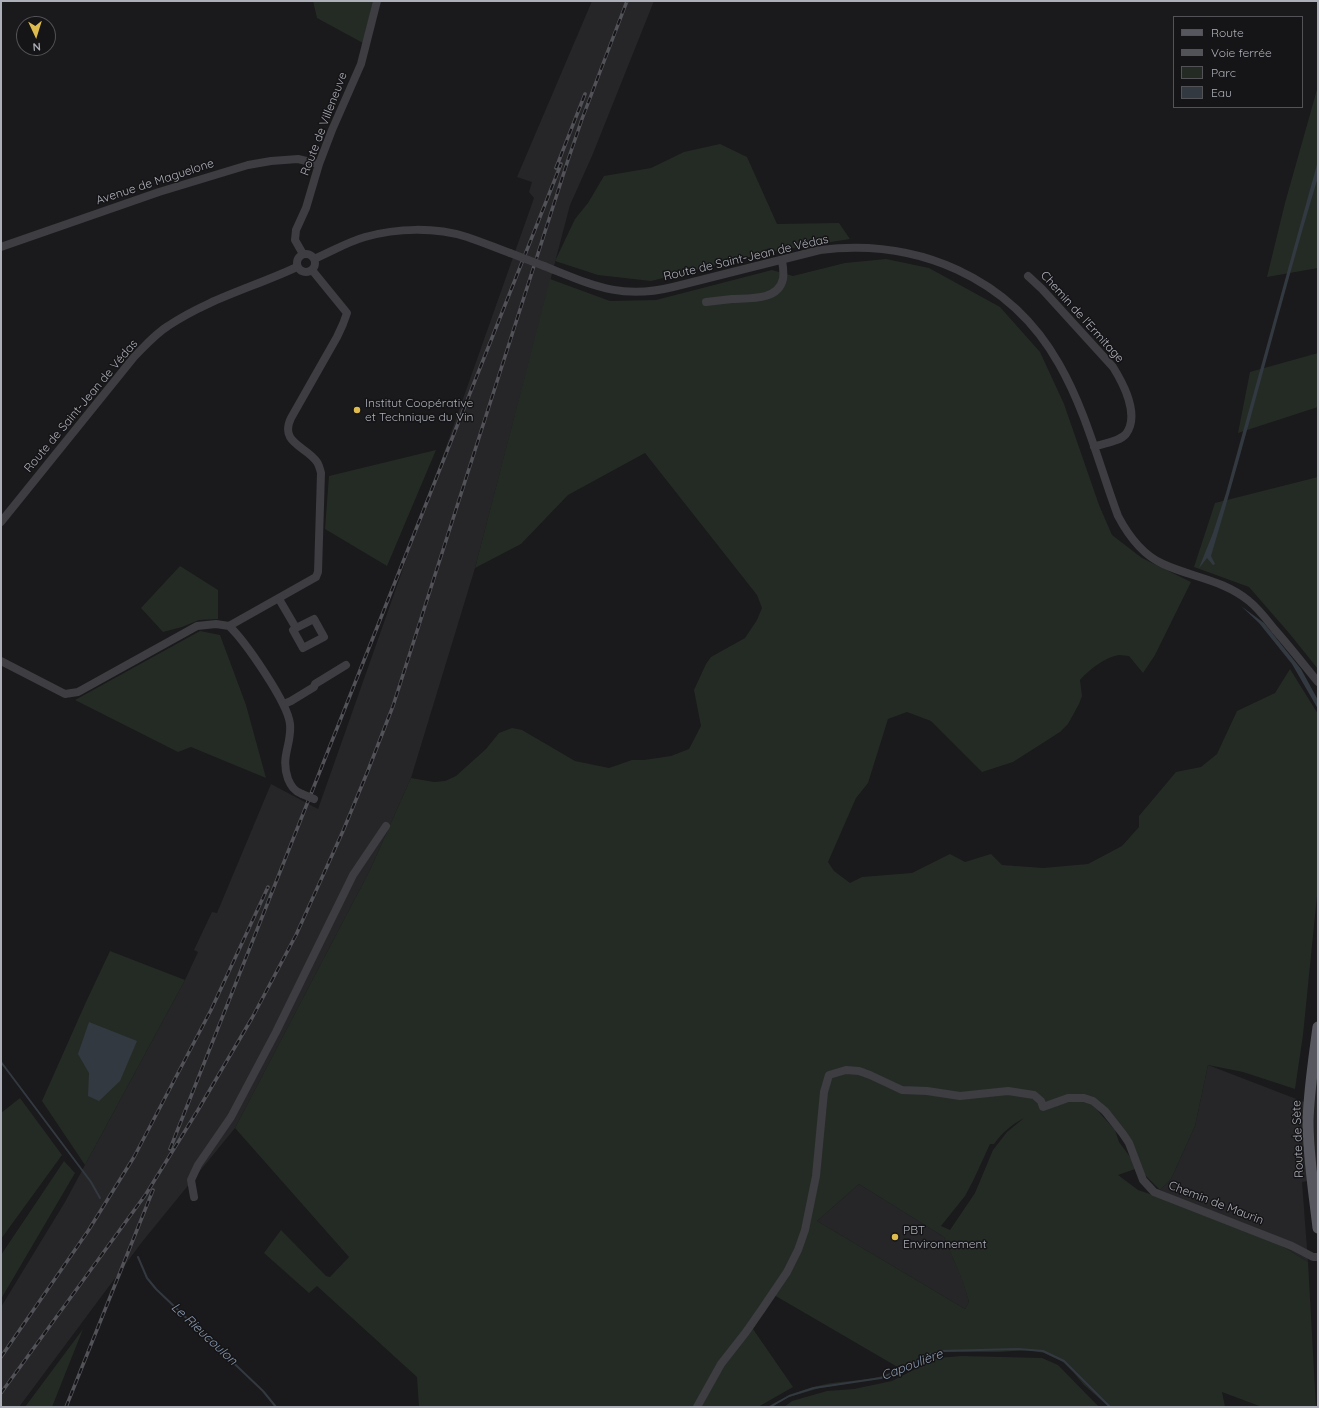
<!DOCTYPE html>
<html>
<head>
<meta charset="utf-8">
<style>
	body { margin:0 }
	#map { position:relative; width:1319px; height:1408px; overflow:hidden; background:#1a191b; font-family:Quicksand,sans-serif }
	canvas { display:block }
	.frame { position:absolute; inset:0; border:2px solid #adb0b9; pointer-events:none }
	.legend { position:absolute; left:1173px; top:16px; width:130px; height:92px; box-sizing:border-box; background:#151416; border:1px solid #525257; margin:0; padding:5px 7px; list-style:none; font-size:12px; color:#adb0b9 }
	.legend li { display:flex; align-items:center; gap:8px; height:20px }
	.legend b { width:20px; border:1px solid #525257 }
	.north { position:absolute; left:16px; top:16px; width:40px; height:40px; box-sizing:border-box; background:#151416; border:1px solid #525257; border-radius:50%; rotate:176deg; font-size:11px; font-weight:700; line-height:16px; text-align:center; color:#adb0b9 }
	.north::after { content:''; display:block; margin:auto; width:14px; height:18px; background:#debb4f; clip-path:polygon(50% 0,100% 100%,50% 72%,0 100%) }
</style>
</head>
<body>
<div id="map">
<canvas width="1319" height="1408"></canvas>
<div class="frame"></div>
<ul class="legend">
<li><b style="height:5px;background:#57585f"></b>Route</li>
<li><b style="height:5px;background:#525359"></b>Voie ferrée</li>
<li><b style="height:11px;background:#242b25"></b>Parc</li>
<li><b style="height:11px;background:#333940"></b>Eau</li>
</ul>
<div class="north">N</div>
</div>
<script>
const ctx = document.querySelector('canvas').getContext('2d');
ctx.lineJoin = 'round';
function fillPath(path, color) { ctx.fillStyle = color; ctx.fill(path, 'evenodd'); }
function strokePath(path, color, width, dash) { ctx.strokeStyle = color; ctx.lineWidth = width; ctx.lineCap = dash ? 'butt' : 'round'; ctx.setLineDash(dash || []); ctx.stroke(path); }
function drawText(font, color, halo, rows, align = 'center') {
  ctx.font = font + ' Quicksand,sans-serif'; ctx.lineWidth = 3; ctx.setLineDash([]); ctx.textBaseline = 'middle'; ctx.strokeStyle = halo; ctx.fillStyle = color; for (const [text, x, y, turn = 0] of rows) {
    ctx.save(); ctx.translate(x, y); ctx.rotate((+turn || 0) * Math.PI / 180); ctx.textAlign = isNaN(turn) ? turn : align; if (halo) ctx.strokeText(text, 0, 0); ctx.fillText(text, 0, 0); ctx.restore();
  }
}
fillPath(new Path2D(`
	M592,1H654L592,156L570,205L475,568L411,778L370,870L235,1128L142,1242L19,1407H1V1307L65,1202L185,980L198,952L194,950L212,912L217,913L271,784L318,809L534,198L529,192L532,182L517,177Z
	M1318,1029V1179L1302,1182L1308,1262L1274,1241L1160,1190L1171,1179L1195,1126L1208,1065L1312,1105Z
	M859,1184L944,1237L963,1281L969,1302L965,1309L817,1221Z`), '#262628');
fillPath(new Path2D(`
	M313,1H373L363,43L317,18Z
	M1318,86V268L1267,277L1285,203Z
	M720,144L747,157L777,224L839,223L850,239L774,251L651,281L598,275L555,261L575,219L588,203L604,176L651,168L684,152Z
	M886,259L929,268L1000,307L1040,352L1064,404L1099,505L1112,535L1142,558L1191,582L1155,655L1143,673L1129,656C1126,656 1122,655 1119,655C1105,657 1090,669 1080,680L1082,696L1079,704L1068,724L1060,732L1013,762L982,772L931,721L907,712L888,719L868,783L856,798L828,862L834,871L850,883L862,877L912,873L950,854L965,862L991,854L1002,865L1043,868L1088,864L1122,846L1139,827V816L1176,772L1201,767L1217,754L1237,711L1275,693L1290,669L1318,714V886L1303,1035L1295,1089L1243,1072L1208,1065L1195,1126L1171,1179L1160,1190L1138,1168L1118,1175L1138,1190L1185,1206L1274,1241L1308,1262L1316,1407H1262L1222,1392L1225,1407H1109L1084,1385L1073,1372L1063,1362L1044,1353L1029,1350L999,1352H942L930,1355L887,1377L820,1388L789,1397L771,1407H767C791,1393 813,1385 840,1382C861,1380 881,1379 901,1369L774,1295L753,1329L793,1387L758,1407H419L417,1377L317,1286L309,1293L264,1253L281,1230L326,1276L330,1277L349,1257L235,1128L370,870L411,778L434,782L445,781L456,776L486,749L499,733L512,728L522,730L575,761L609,768L632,760H644L671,756L689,749L701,726L694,690L706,664L711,657L745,638L757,620L762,608L757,595L645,453L568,495L521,544L475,568L550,279L610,301L656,300L772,270L793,276L845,263ZM1097,1110L1117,1127L1136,1165L1119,1142L1115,1130ZM1024,1118L1007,1132L993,1150L975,1193L950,1230L941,1226L965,1196L973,1181L990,1144H994C1003,1132 1011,1125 1024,1118ZM859,1184L944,1237L963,1282L969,1302L965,1309L817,1221Z
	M1318,353V407L1238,433L1250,372Z
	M436,450L387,566L325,529L329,476Z
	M1318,477V669L1289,633L1249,587L1194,567L1215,503Z
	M180,566L218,590V619L199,620L182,627L163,632L141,608Z
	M200,631L220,635L246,705L266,778L191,747L178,752L75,700Z
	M110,951L185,980L85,1165L42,1101L86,1002Z
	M20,1098L62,1155L1,1239V1113Z
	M64,1161L75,1173L1,1299V1255Z
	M83,1329L52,1407H25Z
	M962,1356L1042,1358L1058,1365L1099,1407H784L792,1401L827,1391L854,1389L892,1381L937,1358Z`), '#242b25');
fillPath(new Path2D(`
	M1318,161V177C1280,303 1249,430 1211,556L1215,564L1213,565L1207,558L1199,568L1213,533L1226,493Z
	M1241,606L1264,623L1301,669L1318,700V709L1292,664L1259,623Z
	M89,1022L137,1041L120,1081L99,1101L88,1096L89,1073L78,1054Z`), '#333940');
strokePath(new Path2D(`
	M1,1062L91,1182L100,1198
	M138,1257L147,1278L156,1289L263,1391L276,1407
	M770,1407L789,1396L814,1388L881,1378L902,1369L928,1355L941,1351L1018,1349L1043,1351L1064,1361L1110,1407`), '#333940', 2);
strokePath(new Path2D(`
	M1,247L159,192L248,165L271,161L298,159L319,164
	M297 263a9 9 0 1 1 18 0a9 9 0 1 1-18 0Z
	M303,254L295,240L296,230L306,208L319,164L332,130L361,64L377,1
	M314,259C331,252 347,242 365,237C397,228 435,227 467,237C482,242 496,248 510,253
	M544,266C592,285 620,300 673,287L820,250C917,238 1010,277 1059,364C1086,411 1099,465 1118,516C1128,535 1143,555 1163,564C1191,577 1224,580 1249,601C1259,609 1267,620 1275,630C1290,647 1304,665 1318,682
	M1028,276L1042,289L1113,367C1123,383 1140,415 1126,434C1119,442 1104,443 1094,447
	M706,302C715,301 723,300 732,299C749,298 778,301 783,279C784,273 783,266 782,260
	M1,522L134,357C145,346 155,334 168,326C208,299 254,287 297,267
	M279,599L296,628L314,619L324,637L303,648L293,630L296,628
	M229,626C245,641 288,703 290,724C292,745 280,756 288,779C291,786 294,791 302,794
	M1,661L65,694L78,692L197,626L216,624L229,626L316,577L318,572L321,473C320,469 319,465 317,462C306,446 279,443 291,418L337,337L343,324L347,313L312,270
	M284,704L291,701L314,687L315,684L346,665
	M194,1197L191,1180L198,1165L231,1117L276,1032L353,875L386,826
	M697,1407L721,1364L746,1332L762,1309L787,1272L798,1250L805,1230L816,1176L824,1092L829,1075L846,1070L859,1071L870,1075L902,1090L927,1091L960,1096L1008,1091L1034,1095L1041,1101L1043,1107L1068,1098H1084L1093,1101L1105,1111L1123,1134L1129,1143L1143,1180L1154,1192L1292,1246L1313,1257H1318`), '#3d3d42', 8);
strokePath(new Path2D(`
	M1318,1027C1314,1058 1309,1089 1308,1121C1308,1156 1314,1192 1318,1228`), '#57585f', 11);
const rail = new Path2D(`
	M556,168L585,94
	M170,1149L561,164
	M1,1357L88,1231L134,1157L211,1010L268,887
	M1,1393L146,1194L198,1110L252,1018L296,935L343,831L367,773L393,706L567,163L582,119L627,1
	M66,1407L153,1190`);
strokePath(rail, '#525359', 3.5);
strokePath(rail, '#151416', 2, [6]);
strokePath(new Path2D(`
	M510,253L544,266
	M302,794L314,799`), '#3d3d42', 8);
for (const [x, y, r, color] of [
	[357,410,4,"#debb4f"],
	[895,1237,4,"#debb4f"]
]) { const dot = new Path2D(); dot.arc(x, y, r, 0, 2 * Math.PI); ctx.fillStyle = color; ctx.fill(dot); strokePath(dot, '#151416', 1.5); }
drawText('12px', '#adb0b9', '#151416', [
	["Route de Villeneuve",324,124,-69],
	["Avenue de Maguelone",155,182,-18],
	["Route de Saint-Jean de Védas",746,258,-13],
	["Chemin de l'Ermitage",1082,317,48],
	["Route de Saint-Jean de Védas",81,406,-50],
	["Route de Sète",1298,1139,-92],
	["Chemin de Maurin",1216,1203,21]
]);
drawText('12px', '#adb0b9', '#151416', [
	["Institut Coopérative",365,403],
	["et Technique du Vin",365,417],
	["PBT",903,1230],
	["Environnement",903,1244]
], 'left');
drawText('italic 13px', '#899ab0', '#151416', [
	["Le Rieucoulon",204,1334,43],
	["Capoulière",912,1365,-21]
]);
</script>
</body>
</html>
